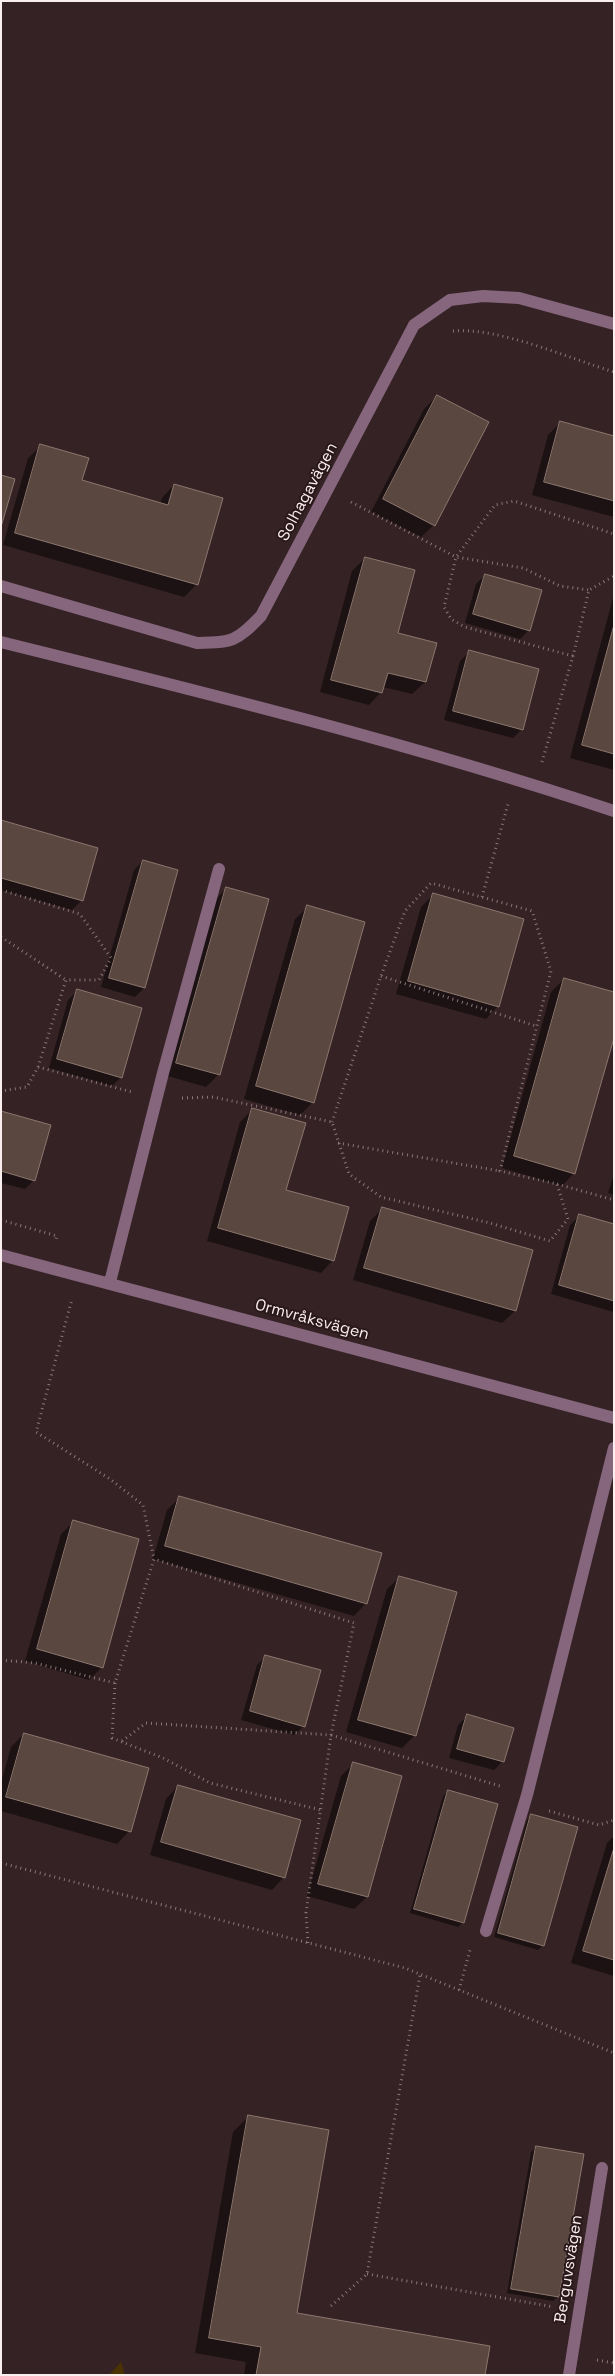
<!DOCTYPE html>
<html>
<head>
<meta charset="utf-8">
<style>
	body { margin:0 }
	#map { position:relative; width:615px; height:2376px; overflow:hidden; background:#352224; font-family:"Space Grotesk",sans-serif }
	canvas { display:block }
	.frame { position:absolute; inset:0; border:2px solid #fbeeef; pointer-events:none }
</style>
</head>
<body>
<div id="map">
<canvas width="615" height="2376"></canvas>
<div class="frame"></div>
</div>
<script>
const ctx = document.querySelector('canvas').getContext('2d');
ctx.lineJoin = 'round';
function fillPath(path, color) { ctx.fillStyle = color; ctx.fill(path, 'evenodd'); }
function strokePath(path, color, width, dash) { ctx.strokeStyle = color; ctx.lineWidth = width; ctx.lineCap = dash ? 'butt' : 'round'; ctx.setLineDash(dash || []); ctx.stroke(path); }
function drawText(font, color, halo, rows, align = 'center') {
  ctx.font = font + ' "Space Grotesk",sans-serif'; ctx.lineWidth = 4; ctx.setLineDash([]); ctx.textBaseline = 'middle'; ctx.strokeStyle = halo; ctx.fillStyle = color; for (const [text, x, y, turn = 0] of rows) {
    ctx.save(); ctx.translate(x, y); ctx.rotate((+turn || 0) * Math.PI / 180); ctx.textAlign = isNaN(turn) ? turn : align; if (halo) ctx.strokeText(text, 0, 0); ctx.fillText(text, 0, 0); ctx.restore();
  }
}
fillPath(new Path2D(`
	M121,2362L125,2375H109Z`), '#4b3201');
fillPath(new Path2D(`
	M437,396L434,525L421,537L371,512L424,409Z
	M560,423L614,437V517L532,495L548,435Z
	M41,446L81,481L160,504L162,498L174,485L197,584L184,597L3,545L28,458Z
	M365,558L397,634L425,682L412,694L383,687L381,692L369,705L320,692L352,571Z
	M485,575L529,630L520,639L465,623L476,584Z
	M614,594V770L570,758Z
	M469,652L522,729L513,738L444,720L460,661Z
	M1,822L96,849L81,901L72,910L1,890Z
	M143,861L144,988L135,997L101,987L134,870Z
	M226,889L219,1074L206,1087L164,1075L214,901Z
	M434,894L498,1006L486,1019L396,994L421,907Z
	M308,907L313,1102L300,1115L244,1099L295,919Z
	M564,979L574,1173L562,1186L502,1168L551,992Z
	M77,991L121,1077L112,1086L49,1068L68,1000Z
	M252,1110L285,1191L333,1260L321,1273L207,1241L240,1122Z
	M1,1112L34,1180L25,1189L1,1183Z
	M614,1174V1195L608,1193Z
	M382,1209L532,1251L515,1311L502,1323L353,1280L370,1221Z
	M579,1216L614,1226V1312L551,1294L570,1225Z
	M180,1497L366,1603L354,1616L153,1559L167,1510Z
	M74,1521L102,1667L89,1680L25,1661L61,1534Z
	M400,1577L415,1735L402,1748L346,1732L387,1589Z
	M266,1656L304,1726L294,1735L241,1720L257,1665Z
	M467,1716L503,1761L494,1770L449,1758L458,1725Z
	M24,1734L129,1831L117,1844L1,1811V1783L11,1747Z
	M354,1763L367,1897L354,1909L307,1896L341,1776Z
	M178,1786L284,1877L272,1890L150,1855L166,1799Z
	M448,1791L463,1922L458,1927L410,1913L443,1796Z
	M532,1815L543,1945L538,1950L494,1937L527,1820Z
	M614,1836V1976L571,1963L607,1843Z
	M248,2117L296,2314L484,2375H244L246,2362L195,2353L233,2132Z
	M536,2147L557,2297L553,2301L507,2293L531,2152Z`), '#0007');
const building = new Path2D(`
	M437,395L489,422L435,526L383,499Z
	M560,421L614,436V501L544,482Z
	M40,444L89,458L82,480L168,505L174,484L223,498L198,585L15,533Z
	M1,475L15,479L1,527Z
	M365,557L415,570L398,633L437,643L426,682L388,673L382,693L331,680Z
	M485,574L542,590L530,631L473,614Z
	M614,625V754L582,745Z
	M469,650L539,669L523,730L453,711Z
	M1,820L98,848L83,901L1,878Z
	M143,860L178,870L145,988L109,978Z
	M226,887L269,899L220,1075L176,1063Z
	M433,893L524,919L499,1007L408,981Z
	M307,905L365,922L314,1103L256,1086Z
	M564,978L614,992V1038L575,1174L514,1156Z
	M77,989L142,1008L122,1078L57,1059Z
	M252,1108L306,1123L286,1190L349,1207L334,1261L218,1228Z
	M1,1111L51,1125L35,1181L1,1171Z
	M382,1207L533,1250L516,1311L364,1268Z
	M579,1214L614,1224V1301L559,1285Z
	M179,1496L382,1553L367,1604L165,1546Z
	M73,1520L139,1539L103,1668L37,1649Z
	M399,1576L457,1592L416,1736L358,1720Z
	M265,1655L321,1670L305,1727L250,1711Z
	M467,1714L514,1728L504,1762L457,1749Z
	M24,1733L149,1768L131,1832L6,1797Z
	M353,1762L402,1776L368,1897L318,1884Z
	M178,1785L301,1820L285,1878L161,1842Z
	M448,1790L498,1804L464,1923L414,1909Z
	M531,1814L578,1827L544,1946L498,1933Z
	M614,1848V1960L583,1951Z
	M248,2115L329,2130L297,2313L490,2346L485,2375H256L261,2347L209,2338Z
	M536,2146L584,2154L559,2297L511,2289Z`);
fillPath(building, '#5a473f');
strokePath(building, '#8c776e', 1);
strokePath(new Path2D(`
	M453,331C499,327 568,358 614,372
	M351,502L456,557L523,568L560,586L589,590
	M573,656L465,627L451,619L444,607L456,557L495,505L514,501L614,534
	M542,762L573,656L589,590L614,576
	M1,890L80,914L111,958L99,980H66L38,1067L27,1087L1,1091
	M482,897L508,804
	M1,937L66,980
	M381,976L536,1026
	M38,1067L132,1092
	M182,1098L213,1097L332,1122L349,1174L381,1197L490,1223L550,1241L568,1219L557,1184L500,1171L551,971L532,911L431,883L405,911L381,976L332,1122
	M338,1143L500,1171
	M557,1184L614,1200
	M1,1220L57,1236L55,1242
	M1,1660L35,1663L115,1683L154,1559L143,1505L110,1479L36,1432L72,1299
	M115,1683L112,1738L163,1758L210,1783L321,1810
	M122,1741L146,1723L331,1735L354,1623L154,1559
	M549,1811L599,1825L614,1820
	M1,1863L405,1968L614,2053
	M308,1943L306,1913L331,1735L503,1787
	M459,1990L470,1950
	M367,2274L554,2307
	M331,2306L367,2274L420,1975
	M597,2360L614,2363`), '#887779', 3, [1, 4]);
strokePath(new Path2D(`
	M1,642C207,693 413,744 614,811`), '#86667d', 12);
strokePath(new Path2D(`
	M1,586L197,643C233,642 236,642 261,616L414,325L450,300L483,296L519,298L614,324
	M1,1255L614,1418
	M110,1282L163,1073L219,869
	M486,1931L527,1795L614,1448
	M569,2375L602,2168`), '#86667d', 12);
drawText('16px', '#fbeeef', '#2a191b', [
	["Solhagavägen",308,492,-62],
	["Ormvråksvägen",312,1320,15],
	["Berguvsvägen",569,2269,-81]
]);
</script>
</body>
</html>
